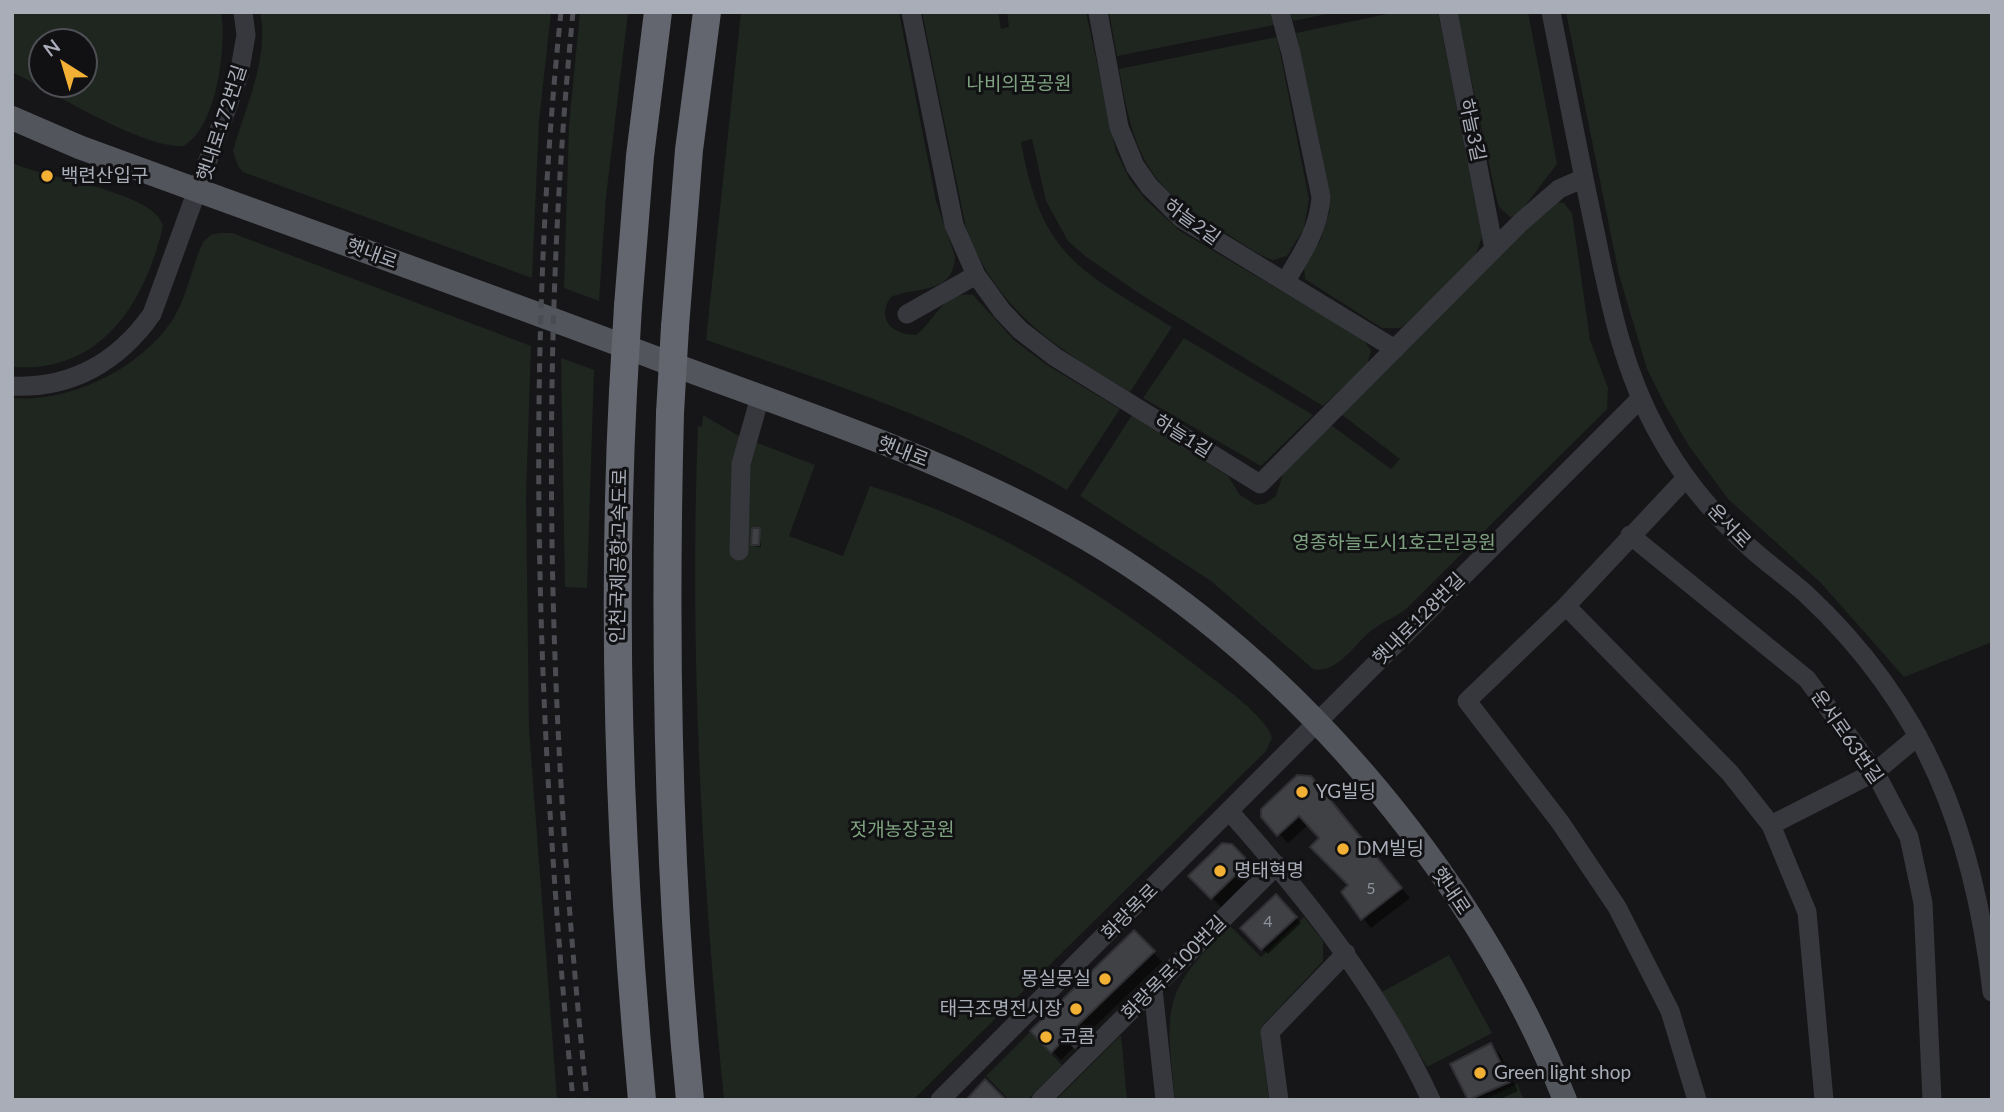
<!DOCTYPE html>
<html>
<head>
<meta charset="utf-8">
<style>
	body { margin:0 }
	#map { position:relative; width:2004px; height:1112px; overflow:hidden; background:#161618; font-family:Lato,sans-serif }
	canvas { display:block }
	.frame { position:absolute; inset:0; border:14px solid #a8adb8; pointer-events:none }
	.north { position:absolute; left:28px; top:28px; width:70px; height:70px; box-sizing:border-box; background:#111113; border:2px solid #4d4f55; border-radius:50%; rotate:323deg; font-size:19px; font-weight:700; line-height:28px; text-align:center; color:#a8adb8 }
	.north::after { content:''; display:block; margin:auto; width:24px; height:32px; background:#f2b134; clip-path:polygon(50% 0,100% 100%,50% 72%,0 100%) }
</style>
</head>
<body>
<div id="map">
<canvas width="2004" height="1112"></canvas>
<div class="frame"></div>
<div class="north">N</div>
</div>
<script>
const ctx = document.querySelector('canvas').getContext('2d');
ctx.lineJoin = 'round';
function fillPath(path, color) { ctx.fillStyle = color; ctx.fill(path, 'evenodd'); }
function strokePath(path, color, width, dash) { ctx.strokeStyle = color; ctx.lineWidth = width; ctx.lineCap = dash ? 'butt' : 'round'; ctx.setLineDash(dash || []); ctx.stroke(path); }
function drawText(font, color, halo, rows, align = 'center') {
  ctx.font = font + ' Lato,"Noto Sans KR",sans-serif'; ctx.lineWidth = 6; ctx.setLineDash([]); ctx.textBaseline = 'middle'; ctx.strokeStyle = halo; ctx.fillStyle = color; for (const [text, x, y, turn = 0] of rows) {
    ctx.save(); ctx.translate(x, y); ctx.rotate((+turn || 0) * Math.PI / 180); ctx.textAlign = isNaN(turn) ? turn : align; if (halo) ctx.strokeText(text, 0, 0); ctx.fillText(text, 0, 0); ctx.restore();
  }
}
fillPath(new Path2D(`
	M12,12H221C227,45 217,129 183,146C141,148 53,92 12,72ZM42,42H84V84H42Z
	M260,12H551L539,121L532,278L243,172L238,166L233,151C245,108 270,57 260,12Z
	M580,12H628L606,197L599,301L564,288L569,126Z
	M741,12H899L936,201L955,256C954,295 917,286 891,297C875,319 893,335 916,335C936,320 943,290 973,295L1015,341L1047,365L1120,409L1067,490C955,423 829,382 706,340Z
	M922,12H998L1001,29L1009,27L1007,12H1086L1116,151L1130,180L1146,200L1180,231L1364,340L1371,351L1367,364L1323,406L1143,296L1085,256L1068,241L1046,201L1032,139L1021,142C1042,258 1079,269 1172,327L1130,392C1058,349 996,311 966,228Z
	M1109,12H1270L1274,25L1117,56Z
	M1290,12H1336L1293,21Z
	M1397,12H1438L1482,237L1476,254L1408,322L1400,328H1382L1305,279L1304,265L1320,241L1330,210L1320,145L1296,33Z
	M1457,12H1528L1557,164L1518,215L1510,217L1499,207L1496,196Z
	M1566,12H1992V642L1904,677L1821,583L1728,499L1689,446L1665,405L1647,369L1619,275Z
	M1277,37L1309,199L1304,228L1287,256L1273,260C1255,254 1238,240 1221,230C1145,185 1134,153 1119,69Z
	M12,163C44,178 155,191 163,226C145,303 101,374 12,367Z
	M1558,202L1564,203L1572,213L1590,340L1608,388L1607,409L1408,607C1398,616 1386,620 1375,628C1355,641 1340,674 1313,669L1211,581L1080,496L1132,415L1228,476L1240,495L1256,505L1266,503L1276,496L1283,474L1331,425L1391,469L1400,459L1341,414L1542,212Z
	M220,233H232L531,346L526,497L529,729L557,1100H12V398C69,403 138,370 171,322C187,299 191,268 203,242L211,235Z
	M1184,338L1313,415L1261,466L1143,398Z
	M561,358L594,370L587,588L565,587Z
	M703,415L737,435L815,465L789,536L843,556L870,486C991,522 1100,591 1199,668C1223,687 1254,707 1270,732L1272,738L1266,751L913,1100H724C702,876 689,651 698,426L702,427Z
	M1304,917L1323,941V961L1262,1026L1261,1038L1269,1100H1175C1166,1007 1160,993 1230,926L1261,957Z
	M1449,955L1492,1033L1427,1067L1382,992Z
	M1030,1032L1062,1065L1027,1100H1009L986,1076Z
	M1121,1035L1127,1100H1056Z
	M1517,1084L1524,1100H1483Z`), '#1e261f');
fillPath(new Path2D(`
	M759,530L761,547H756L753,545Z
	M1311,778L1410,898L1371,928L1343,892L1350,885L1322,838L1309,824L1288,843L1263,817Z
	M1232,846L1257,872L1221,907L1190,876Z
	M1276,896L1301,923L1268,954L1242,928Z
	M1134,932L1162,962L1085,1036L1095,1046L1085,1056L1075,1046L1061,1060L1032,1031Z
	M1491,1045L1500,1054L1518,1091L1498,1100H1470Z`), '#0007');
const building = new Path2D(`
	M752,528H760L759,545H751Z
	M1297,775L1311,776L1402,888L1361,920L1341,892L1348,885L1310,847L1319,838L1299,816L1277,836L1261,817V809Z
	M1222,843L1232,844L1249,862L1211,899L1188,876Z
	M1276,894L1297,917L1261,950L1240,928Z
	M1134,930L1155,951L1077,1026L1087,1036L1075,1048L1065,1038L1051,1053L1030,1031Z
	M1491,1043L1510,1082L1468,1100L1450,1064Z
	M985,1079L1006,1100H966Z`);
fillPath(building, '#404145');
strokePath(building, '#303034', 2);
strokePath(new Path2D(`
	M911,12L954,225L976,275L1002,311L1020,330L1055,357L1260,484L1520,223L1559,189L1584,178
	M1098,12L1119,127L1135,166L1149,186L1182,219L1395,349
	M1280,12L1291,53L1321,197C1319,229 1302,254 1285,282
	M1448,12L1494,249
	M1551,12C1566,87 1580,161 1596,236C1610,304 1623,369 1657,431C1680,474 1711,512 1746,544C1765,562 1787,577 1806,594C1926,706 1974,833 1992,992
	M907,314L976,275
	M12,386C72,389 119,361 152,314L239,75L246,35L243,12
	M1686,478L1566,606L1467,701L1560,822L1617,907L1670,1011L1697,1100
	M1630,535L1807,679L1875,772L1909,837L1923,903L1932,1100
	M739,551L741,464L760,397
	M1566,606L1730,773L1771,825L1807,912L1824,1100
	M1230,812C1308,900 1381,992 1431,1100
	M1771,825L1875,772L1918,736
	M1153,989L1165,1100
	M940,1100L1641,398
	M1041,1100L1277,865
	M1279,1100L1270,1032L1346,953`), '#37383d', 19);
strokePath(new Path2D(`
	M12,118L79,147C272,218 465,286 658,359C795,410 937,456 1066,527C1282,645 1474,871 1565,1100`), '#53555c', 24);
strokePath(new Path2D(`
	M628,306L640,156L658,12
	M675,327L689,150L707,12
	M623,392C611,628 620,864 642,1100
	M670,413C664,642 667,871 690,1100`), '#63666e', 28);
strokePath(new Path2D(`
	M561,12C523,374 538,738 573,1100
	M573,12C537,375 549,738 587,1100`), '#4a4c52', 5, [9, 7]);
strokePath(new Path2D(`
	M623,392L628,306
	M670,413L675,327`), '#63666e', 28);
for (const [x, y, r, color] of [
	[47,176,7,"#f2b134"],
	[1302,792,7,"#f2b134"],
	[1343,849,7,"#f2b134"],
	[1220,871,7,"#f2b134"],
	[1105,979,7,"#f2b134"],
	[1076,1009,7,"#f2b134"],
	[1046,1037,7,"#f2b134"],
	[1480,1073,7,"#f2b134"]
]) { const dot = new Path2D(); dot.arc(x, y, r, 0, 2 * Math.PI); ctx.fillStyle = color; ctx.fill(dot); strokePath(dot, '#111113', 2.5); }
drawText('16px', '#8e929b', null, [
	["5",1371,889],
	["4",1268,922]
]);
drawText('19px', '#7fa381', '#111113', [
	["나비의꿈공원",1019,84],
	["영종하늘도시1호근린공원",1394,543],
	["젓개농장공원",902,830]
]);
drawText('19px', '#a8adb8', '#111113', [
	["햇내로172번길",222,123,-72],
	["하늘3길",1472,130,78],
	["하늘2길",1192,222,36],
	["햇내로",372,254,20],
	["하늘1길",1183,436,32],
	["햇내로",903,452,21],
	["운서로",1729,526,46],
	["인천국제공항고속도로",619,556,-89],
	["햇내로128번길",1419,619,-45],
	["운서로63번길",1847,737,55],
	["햇내로",1451,891,56],
	["화랑목로",1130,912,-45],
	["화랑목로100번길",1174,968,-45]
]);
drawText('19px', '#a8adb8', '#111113', [
	["백련산입구",61,176],
	["YG빌딩",1316,792],
	["DM빌딩",1357,849],
	["명태혁명",1234,871],
	["몽실뭉실",1091,979,"right"],
	["태극조명전시장",1062,1009,"right"],
	["코콤",1060,1037],
	["Green light shop",1494,1073]
], 'left');
</script>
</body>
</html>
